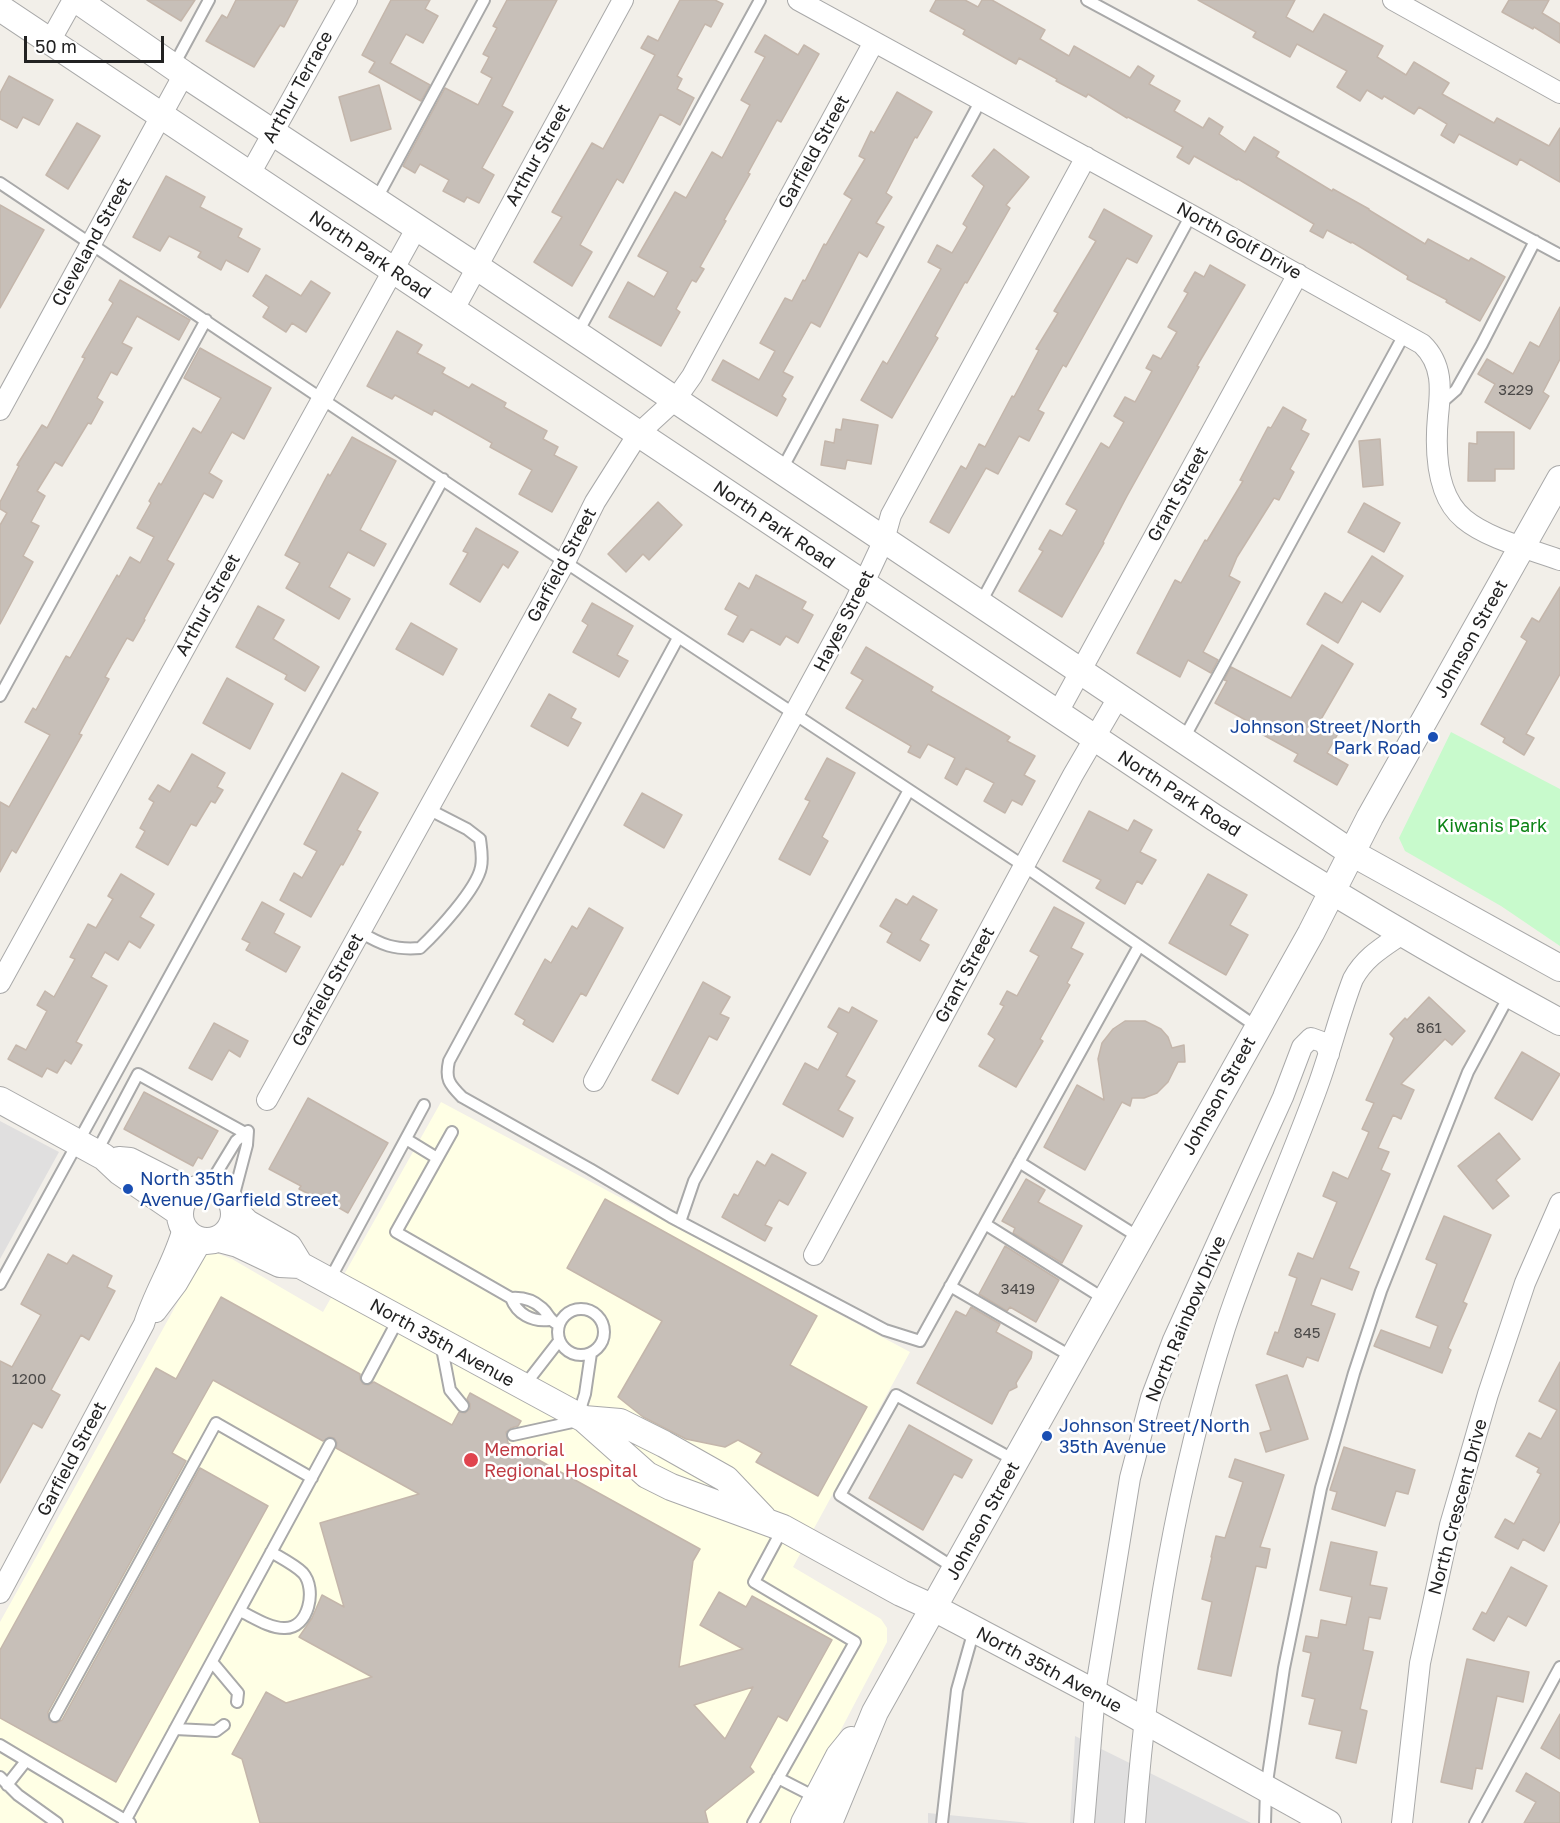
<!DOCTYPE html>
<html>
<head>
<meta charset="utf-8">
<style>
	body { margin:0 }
	#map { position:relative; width:1560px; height:1823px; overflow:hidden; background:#f2efe9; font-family:"Golos Text",sans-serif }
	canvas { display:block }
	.scale { position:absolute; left:24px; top:36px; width:140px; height:27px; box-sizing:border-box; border:3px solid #222; border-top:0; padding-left:8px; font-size:18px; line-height:21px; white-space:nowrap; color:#222; -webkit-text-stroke:4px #fff; paint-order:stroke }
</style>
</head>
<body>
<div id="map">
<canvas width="1560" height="1823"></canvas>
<div class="scale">50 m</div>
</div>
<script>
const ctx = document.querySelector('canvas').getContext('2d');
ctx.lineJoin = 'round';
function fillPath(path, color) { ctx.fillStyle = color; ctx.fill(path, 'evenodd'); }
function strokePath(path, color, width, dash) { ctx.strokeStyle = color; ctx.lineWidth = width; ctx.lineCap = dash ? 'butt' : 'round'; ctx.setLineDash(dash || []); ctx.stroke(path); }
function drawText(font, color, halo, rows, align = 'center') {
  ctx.font = font + ' "Golos Text",sans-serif'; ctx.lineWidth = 5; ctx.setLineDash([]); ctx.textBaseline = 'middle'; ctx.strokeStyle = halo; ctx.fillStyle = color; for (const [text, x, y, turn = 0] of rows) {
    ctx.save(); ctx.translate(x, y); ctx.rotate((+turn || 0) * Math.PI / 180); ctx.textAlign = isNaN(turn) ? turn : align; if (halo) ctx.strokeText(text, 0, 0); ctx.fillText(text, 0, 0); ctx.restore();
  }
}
fillPath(new Path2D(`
	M0,1121L59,1152L0,1259Z
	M1075,1736L1251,1823H1070Z
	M928,1813L1030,1823H928Z`), '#e0dfdf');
fillPath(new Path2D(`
	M441,1102L910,1352L793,1567L881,1619L887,1628V1642L792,1823H0V1622L204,1255L216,1253L232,1259L323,1312Z`), '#ffffe5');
fillPath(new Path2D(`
	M1451,732L1560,789V946L1501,906L1405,851L1399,838Z`), '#c8facc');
const building = new Path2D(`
	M147,0H195L181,21Z
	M236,0H298L284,27L280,25L254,67L206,41L222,15L227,18Z
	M391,0H430L425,9L438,16L423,43L406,34L390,63L430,85L421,101L369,72L375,62L362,55Z
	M507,0H557L502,106L513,112L482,168L494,175L479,203L467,197L464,202L443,191L449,180L420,164L415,173L403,166L445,88L478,105L492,78L481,72L489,57L483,54L497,28L493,26Z
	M680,0H715L723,4L711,27L705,24L677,76L682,79L677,89L694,98L680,125L660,114L623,183L617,179L580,245L592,252L572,286L534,262L562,217L552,212L592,143L603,149L655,55L641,48L648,36L658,41Z
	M936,0H965L978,7L982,0H992L1045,30L1040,39L1069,56L1074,46L1130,78L1138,66L1154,76L1149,84L1180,101L1174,111L1203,128L1209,118L1223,127L1219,134L1245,152L1254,137L1279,152L1276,157L1332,191L1333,189L1369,209V210L1425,244L1428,239L1469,261L1471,258L1505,277L1480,321L1446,302L1447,300L1407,279L1408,276L1352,242L1351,243L1327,230L1323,238L1310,231L1314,224L1238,179L1237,180L1194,156L1189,164L1177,157L1183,147L1128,117L1127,118L1088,94L1086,97L1056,81L1057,79L1019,58L1016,64L963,34L965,30L930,11Z
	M1198,0H1295L1286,17L1313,32L1324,14L1383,46L1377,57L1406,75L1414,62L1449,83L1442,94L1494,123L1497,118L1549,146L1560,128V182L1520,159L1517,165L1459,134L1454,143L1441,135L1447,124L1419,107L1414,114L1384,96L1382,99L1367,90L1360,101L1337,87L1347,71L1297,44L1290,57L1253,37L1256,32Z
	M1509,0H1549L1542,13L1560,24V43L1534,27L1533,29L1502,12Z
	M765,35L798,55L804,45L819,54L781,122L777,120L748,173L750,174L724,220L726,221L700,267L704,269L696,282L692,280L676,309L680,312L661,346L609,317L628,282L654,297L668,272L638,256L675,192L686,198L712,152L722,158L750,105L741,100L765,57L755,52Z
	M9,76L53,100L39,125L23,117L17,128L0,119V93Z
	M379,85L391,129L351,141L339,97Z
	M897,92L932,112L917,138L915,137L886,193L892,197L876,223L884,227L867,257L859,252L820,327L811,322L783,372L793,377L782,396L786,399L777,416L712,380L723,360L759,380L775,351L760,343L785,298L792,301L803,280L805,281L824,244L826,245L852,199L844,194L865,159L859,156L871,131L874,133Z
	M77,123L100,136L68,189L46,175Z
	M994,149L1029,177L1006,205L1010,208L967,283L965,282L935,336L938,338L892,418L861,400L883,361L887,364L941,269L928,262L937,245L952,253L967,227L963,224L984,186L972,176Z
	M166,176L205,197L200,207L242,229L238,237L260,249L248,272L226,260L221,270L198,257L201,252L169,236L160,251L133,237Z
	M0,205L44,230L0,308Z
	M1104,209L1152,236L1137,263L1127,258L1066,367L1063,365L1038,410L1044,413L1029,441L1019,436L998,474L986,468L949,533L930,522L961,466L966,469L979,444L985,447L1012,396L1014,397L1039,350L1036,349L1058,313L1054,311L1096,241L1089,237Z
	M1210,265L1245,285L1197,366L1199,367L1127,496L1103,542L1104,543L1062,617L1019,591L1043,551L1039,549L1050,530L1062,536L1077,510L1066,504L1101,443L1109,448L1124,422L1114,416L1125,397L1135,402L1152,371L1146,368L1153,355L1161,359L1177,332L1168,327L1188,293L1184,291L1195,272L1204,277Z
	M266,275L301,296L311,281L330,293L306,332L292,323L286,332L263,317L269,307L253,296Z
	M120,280L190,320L179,340L137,316L122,343L132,348L117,375L111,372L97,398L103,402L91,424L88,423L62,466L55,462L37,491L45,496L31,522L39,526L23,556L33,562L0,624V525L7,513L0,509V502L19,466L17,465L42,425L47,428L85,358L82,357L113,303L109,300Z
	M1560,307V359L1543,392L1549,396L1530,429L1485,402L1495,384L1478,374L1487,359L1513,374L1530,342L1539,347Z
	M397,331L422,345L417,353L445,368L442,373L469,388L472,384L506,403L504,407L547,431L543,439L558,447L554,455L577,467L552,512L519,494L532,470L490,447L492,443L434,410L432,415L395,395L392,399L367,386Z
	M200,348L271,388L244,439L232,432L209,473L222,481L213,498L204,493L167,560L174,564L144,619L145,620L133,641L127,638L105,677L109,679L79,734L82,735L16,853L12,850L0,872V802L9,807L50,735L25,722L33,708L36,710L66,656L70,658L117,575L119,577L130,557L140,563L154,537L137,528L151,503L149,501L159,483L161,485L193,428L201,433L221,398L184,378Z
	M1283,407L1306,420L1301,430L1309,434L1290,469L1294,472L1279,500L1274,498L1237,557L1229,576L1240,582L1203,652L1218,660L1211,673L1188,660L1180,677L1137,653L1175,580L1181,583L1205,540L1207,541L1243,481L1240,480L1268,427L1271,428Z
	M843,419L878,425L871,464L847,460L845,469L821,465L825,441L834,443L836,429L841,430Z
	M1477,432H1514V469H1495V481H1468L1469,443L1477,444Z
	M352,437L396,461L360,530L386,544L374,566L348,552L329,587L350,599L339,619L286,588L300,563L285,555L328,474L330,476Z
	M1380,439L1383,485L1363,487L1359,441Z
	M658,502L682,525L649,560L643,554L626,572L608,554Z
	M1364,503L1400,523L1384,552L1348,532Z
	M476,528L518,552L508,568L503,564L480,602L450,584L468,553L463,551Z
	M1372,556L1403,576L1380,612L1362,601L1338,643L1307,624L1325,593L1342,603Z
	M756,575L806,602L802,609L813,615L798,643L786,636L780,645L751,629L743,642L728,634L738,616L725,609L739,583L749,589Z
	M1560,587V674L1526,734L1534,738L1524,755L1503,742L1505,738L1481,724L1527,641L1521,637L1532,618L1539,622Z
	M592,603L633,626L617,655L628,661L619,677L573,652L588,625L582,621Z
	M258,606L284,620L273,639L319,667L305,691L285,679L287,675L236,647Z
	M411,623L457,649L443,675L396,649Z
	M1322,645L1353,664L1320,721L1339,732L1327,753L1348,765L1337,785L1294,761L1298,754L1258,732L1260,728L1215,703L1227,681L1224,680L1231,667L1291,698Z
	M866,647L933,687L931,691L1010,737L1007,741L1035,756L1024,775L1035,781L1022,805L1012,800L1005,813L984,801L994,783L966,768L957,785L945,778L955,758L928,744L920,758L908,752L911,746L846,708L863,680L851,673Z
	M227,678L273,704L250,749L203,723Z
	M549,694L576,709L571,718L581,723L568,746L531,726Z
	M192,754L225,773L217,787L223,790L215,803L211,801L196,826L191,824L168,865L136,847L145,831L140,828L154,802L149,799L158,785L170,792Z
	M827,758L855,773L822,837L828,841L810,875L779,859L810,801L805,799Z
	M342,773L378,793L357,830L361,832L343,865L341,864L311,917L280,900L294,873L302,878L317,851L304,844Z
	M642,793L682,815L664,848L624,825Z
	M1089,811L1128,831L1134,820L1152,830L1140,852L1156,860L1142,884L1137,881L1125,904L1096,888L1101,880L1063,861Z
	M121,874L154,894L140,917L154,925L140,948L129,941L118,960L105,952L91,977L107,986L76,1042L82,1045L71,1064L65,1060L57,1073L47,1068L42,1077L8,1059L16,1045L26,1050L47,1011L37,1005L45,991L54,997L75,959L70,957L88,924L96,928L113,899L108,896Z
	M1208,874L1247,895L1230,925L1248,935L1226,975L1169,943Z
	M913,896L937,910L920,940L929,945L920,961L887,942L892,933L880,926L896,899L907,905Z
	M262,902L284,914L274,933L300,947L286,972L246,950L250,943L242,939Z
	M1054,907L1084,923L1071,948L1083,954L1067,983L1070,985L1040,1039L1043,1041L1016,1087L979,1066L995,1039L988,1034L1004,1006L1000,1004L1007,991L1017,996L1039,956L1030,951Z
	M589,908L623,928L586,996L581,993L553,1042L523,1024L525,1020L515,1014L545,959L551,963L572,926L577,929Z
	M703,982L730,997L720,1014L729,1018L717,1040L709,1036L678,1094L652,1080Z
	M1429,997L1465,1031L1452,1045L1445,1039L1401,1084L1414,1090L1401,1119L1393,1115L1378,1148L1389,1152L1381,1170L1390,1174L1349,1268L1359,1272L1352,1290L1321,1278L1311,1305L1335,1314L1318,1361L1307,1357L1303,1367L1267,1354L1275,1332L1278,1333L1297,1278L1289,1275L1298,1253L1313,1259L1337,1202L1323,1196L1333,1172L1348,1179L1369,1132L1362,1129L1374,1103L1366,1100L1394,1038L1390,1034L1405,1018L1407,1020Z
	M852,1007L877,1021L846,1076L855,1081L838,1110L853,1118L843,1137L783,1104L805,1063L818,1070L838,1033L828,1027L839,1008L849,1013Z
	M1125,1021H1145L1161,1029L1168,1037L1172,1048L1184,1045L1185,1062H1178L1168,1082L1157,1093L1144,1098H1132L1130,1106L1122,1102L1085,1170L1044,1147L1077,1085L1104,1100L1098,1059L1102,1043L1113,1029Z
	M214,1023L248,1041L240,1057L229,1050L212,1080L189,1068Z
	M1522,1052L1560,1074L1532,1120L1495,1098Z
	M144,1092L218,1131L202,1159L198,1157L193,1166L124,1129Z
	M308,1098L388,1143L348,1213L318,1196L317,1198L299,1189L301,1186L269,1169Z
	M1499,1133L1520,1159L1496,1180L1509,1196L1493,1209L1458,1166Z
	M772,1154L806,1173L788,1205L779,1200L765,1225L772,1228L765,1241L722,1217L734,1194L738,1196L757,1161L765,1166Z
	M1026,1179L1045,1190L1038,1202L1082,1226L1062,1263L1013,1233L1015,1228L1002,1221Z
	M605,1199L817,1316L790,1365L867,1407L818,1496L756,1462L762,1453L738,1440L725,1447L686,1439L643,1417L618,1397L662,1321L567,1268Z
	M1444,1216L1491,1235L1463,1302L1467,1304L1448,1348L1451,1350L1442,1373L1374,1346L1381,1330L1430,1348L1438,1326L1416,1317L1437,1264L1426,1259Z
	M1005,1246L1059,1280L1036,1322L1010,1307L1007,1311L979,1294Z
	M48,1254L67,1264L73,1255L112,1276L107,1287L115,1291L89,1340L81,1335L51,1390L60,1395L42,1428L33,1423L0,1483V1361L12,1367L41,1315L21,1304Z
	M221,1297L360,1374V1379L363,1384L368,1385L374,1382L452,1425L459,1412L465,1413L470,1409V1404L467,1399L470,1393L521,1421L518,1426L511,1428L506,1432L508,1443L700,1549L693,1561L679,1667L743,1649L700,1625L719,1592L746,1607L752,1596L832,1640L787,1721L778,1716L750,1767L754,1772L705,1811L708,1823H260L242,1759L232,1754L266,1692L286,1703L372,1677L299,1637L312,1618L322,1595L344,1607L320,1523L419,1494L336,1448L337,1443L334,1438L329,1437L323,1441L213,1380L172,1453L186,1461L48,1712L49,1720L56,1723L62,1720L200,1468L268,1506L116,1782L0,1718V1650L156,1368L176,1379ZM753,1687L725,1739L694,1705Z
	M971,1307L1000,1324L996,1332L1032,1352L1031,1358L1016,1383L1017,1387L1009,1391L992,1424L917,1383L956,1311L966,1316Z
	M1560,1362V1521L1544,1551L1523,1539L1518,1549L1495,1537L1505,1519L1514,1524L1541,1474L1537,1472L1539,1468L1516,1456L1529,1433L1541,1439L1557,1410L1539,1401Z
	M1287,1375L1308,1439L1266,1452L1260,1433L1271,1430L1256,1385Z
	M909,1425L972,1460L962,1478L954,1474L923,1530L869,1498Z
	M1344,1447L1415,1470L1408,1494L1396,1491L1385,1526L1332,1509L1337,1492L1330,1490Z
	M1235,1459L1284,1475L1260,1547L1270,1549L1266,1568L1256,1566L1231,1676L1198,1669L1212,1602L1202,1599L1212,1557H1211L1216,1536L1225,1538L1243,1482L1229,1477Z
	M1331,1542L1377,1552L1370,1585L1387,1588L1380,1619L1369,1617L1363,1650L1373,1652L1360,1709L1367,1711L1356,1763L1336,1758L1342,1731L1309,1724L1315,1699L1302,1696L1311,1653L1303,1651L1306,1636L1318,1638L1321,1620L1346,1625L1352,1597L1320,1590Z
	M1511,1567L1547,1586L1526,1626L1508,1616L1494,1641L1473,1629L1482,1612L1486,1614Z
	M1467,1659L1529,1672L1523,1702L1497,1696L1482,1769L1476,1768L1472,1789L1441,1782Z
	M1560,1714V1759L1541,1748Z
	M1526,1773L1560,1793V1823H1524L1536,1802L1516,1791Z`);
fillPath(building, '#c7bfb8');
strokePath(building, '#c4b6ab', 1.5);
const service = new Path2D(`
	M1087,0L1560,255
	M174,65L209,0
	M0,183L565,562L1024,866L1257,1027
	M376,200L484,0
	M577,334L760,0
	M1440,404L1456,390L1482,344L1535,241
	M781,471L981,100
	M980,604L1191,215
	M678,638L449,1061C445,1079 449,1084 462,1097L590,1169L671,1217L885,1330L920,1341L1139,946
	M0,696L206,320
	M1183,740L1405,333
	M360,932C382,945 394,950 420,948C437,932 477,889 481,867C483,858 481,847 480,839L467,829L428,809
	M452,1132L396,1232L511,1298C522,1297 533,1300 542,1308C550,1315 547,1319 559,1325
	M406,1139L437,1158
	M96,1153L138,1074L245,1133
	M1019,1162L1140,1238
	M208,1187L236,1141L248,1131
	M232,1202L247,1145L248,1131
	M680,1222L694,1181L909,790
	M985,1224L1106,1300
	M329,1281L424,1105
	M0,1284L443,479
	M950,1286L1074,1358
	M511,1298C517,1314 532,1322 549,1320
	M558 1332a23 23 0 1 1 46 0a23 23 0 1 1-46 0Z
	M441,1343L450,1390L463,1406
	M367,1378L399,1318
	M524,1386L559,1341
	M578,1416L585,1394L591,1353
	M513,1435L577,1421
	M956,1569L840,1495L896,1395L1016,1461
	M240,1611C253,1617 269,1628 284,1628C309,1629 317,1589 303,1573C295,1565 281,1558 271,1552
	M212,1662L238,1693L237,1702
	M55,1716L216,1423L312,1478
	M175,1729L216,1731L224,1725
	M0,1745L130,1823
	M0,1777L18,1795L57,1823
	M778,1778L817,1798
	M7,1785L26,1761
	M124,1823L330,1444
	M753,1823L855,1642L754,1582L783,1528
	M942,1823L957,1690L974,1630
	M1265,1823L1266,1789L1284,1668L1321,1488L1354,1373L1381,1291L1468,1072L1510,994
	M1475,1823L1560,1667`);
const minor = new Path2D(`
	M798,0L1191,215L1422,344C1443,364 1441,389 1438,416C1435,449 1436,496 1464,519C1488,539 1530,549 1560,560
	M1393,0L1560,93
	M50,41L73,0
	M250,174L347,0
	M453,311L623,0
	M0,410L184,74
	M1057,714L1298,274
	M0,983L417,227
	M594,1081L855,602L884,540L891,515L1086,157
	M267,1100L565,562L595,502L638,434L675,400L692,376L874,42
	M814,1255L1073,775L1119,696
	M156,1312L177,1284L202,1241
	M0,1593L144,1324C154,1291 174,1262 183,1228
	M1084,1823L1095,1693L1130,1478L1151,1398L1173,1340L1283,1097L1302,1047L1311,1038L1325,1043L1329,1054
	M1135,1823C1148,1655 1174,1489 1225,1328C1251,1248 1287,1170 1316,1091C1330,1054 1339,1015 1353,979C1365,957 1383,947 1402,934
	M1402,1823L1420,1663L1450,1525L1488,1394L1525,1283L1560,1203`);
const tertiary = new Path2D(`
	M77,0L184,74L477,267L1352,853L1560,968
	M0,8L1215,818C1328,891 1442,958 1560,1022
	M0,1100L104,1157L120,1172L180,1213
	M119,1160L130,1161L191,1192
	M180 1214a27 27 0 1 1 54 0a27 27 0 1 1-54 0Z
	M234,1210L247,1223L289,1247L300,1265L584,1419L647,1475L671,1487L783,1528L901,1593L934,1608L1095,1693L1328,1823
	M219,1239L238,1244L280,1264L300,1265
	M584,1419L620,1422L664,1444L726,1479L763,1518
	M804,1823L839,1756L852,1740
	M829,1823L875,1712L1311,933L1370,817L1560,479`);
strokePath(service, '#a9a9a9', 14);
strokePath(minor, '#a9a9a9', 22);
strokePath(tertiary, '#a9a9a9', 28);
strokePath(service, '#fff', 10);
strokePath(minor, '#fff', 20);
strokePath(tertiary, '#fff', 26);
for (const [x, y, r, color] of [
	[1433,737,6,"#1a4fb4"],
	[128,1189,6,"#1a4fb4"],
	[1047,1436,6,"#1a4fb4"],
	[471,1460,8,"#e0444e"]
]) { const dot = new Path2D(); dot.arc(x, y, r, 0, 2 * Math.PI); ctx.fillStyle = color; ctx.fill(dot); strokePath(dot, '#fff', 2); }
drawText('15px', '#4b4948', null, [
	["3229",1516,390],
	["861",1429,1028],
	["3419",1018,1289],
	["845",1307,1333],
	["1200",29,1379]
]);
drawText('18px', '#222', '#fff', [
	["Arthur Terrace",298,87,-61],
	["Garfield Street",814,152,-61],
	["Arthur Street",538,155,-61],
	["North Golf Drive",1239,241,29],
	["Cleveland Street",92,242,-61],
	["North Park Road",370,255,34],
	["Grant Street",1178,494,-61],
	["North Park Road",774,525,34],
	["Garfield Street",562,565,-62],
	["Arthur Street",208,605,-61],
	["Hayes Street",844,621,-63],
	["Johnson Street",1471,639,-61],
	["North Park Road",1179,794,33],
	["Grant Street",965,975,-62],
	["Garfield Street",328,990,-61],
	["Johnson Street",1219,1096,-61],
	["North Rainbow Drive",1186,1319,-67],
	["North 35th Avenue",442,1343,29],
	["Garfield Street",72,1459,-62],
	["North Crescent Drive",1458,1507,-75],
	["Johnson Street",983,1521,-61],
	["North 35th Avenue",1049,1670,28]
]);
drawText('18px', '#164399', '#fff', [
	["Johnson Street/North",1421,727,"right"],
	["Park Road",1421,748,"right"],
	["North 35th",140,1179],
	["Avenue/Garfield Street",140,1200],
	["Johnson Street/North",1059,1426],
	["35th Avenue",1059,1447]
], 'left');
drawText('18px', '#0c8416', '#fff', [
	["Kiwanis Park",1492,826]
]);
drawText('18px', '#be3a42', '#fff', [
	["Memorial",484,1450],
	["Regional Hospital",484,1471]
], 'left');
</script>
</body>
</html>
